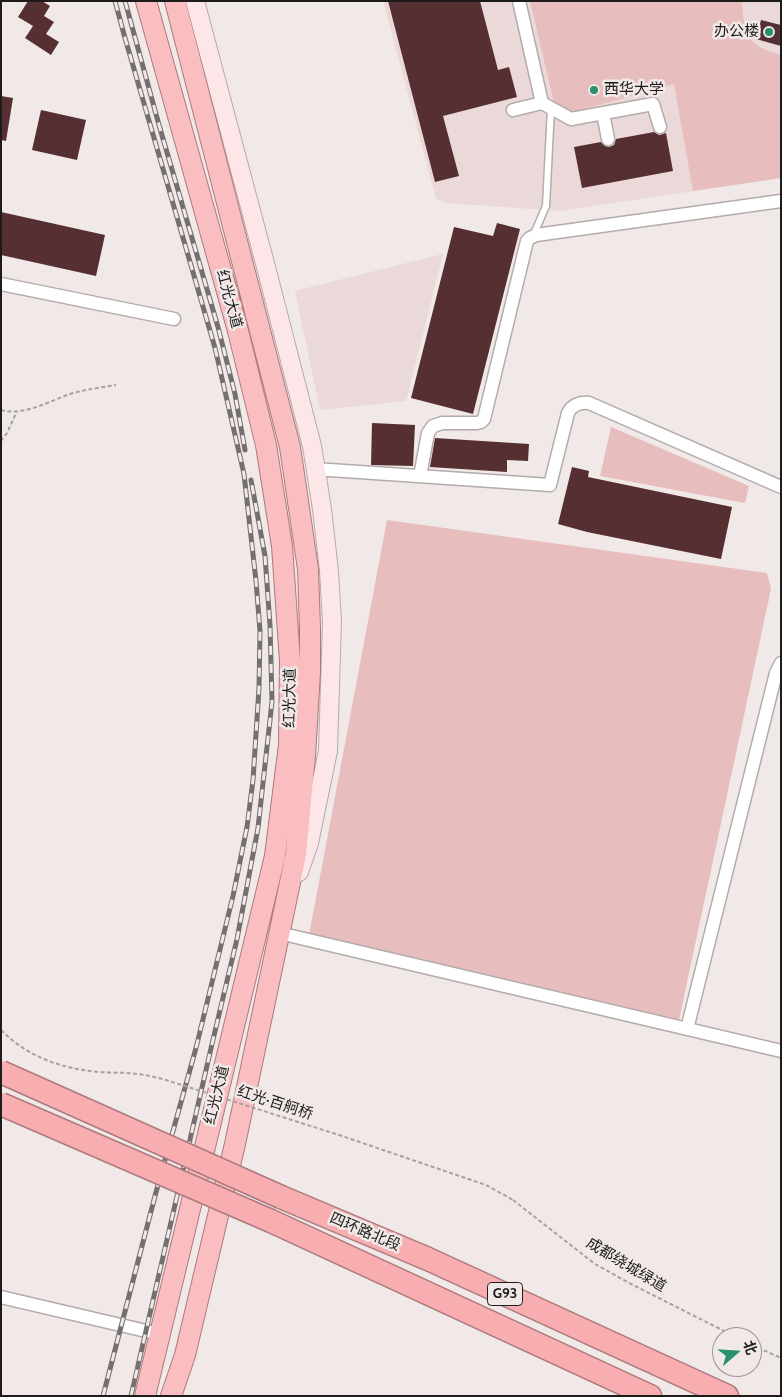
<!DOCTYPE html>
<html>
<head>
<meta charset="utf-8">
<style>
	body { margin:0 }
	#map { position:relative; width:782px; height:1397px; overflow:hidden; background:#f1e8e8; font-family:Cabin,"Noto Sans SC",sans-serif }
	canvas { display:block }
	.frame { position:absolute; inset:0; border:2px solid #1e1b1b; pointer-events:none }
	.north { position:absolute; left:712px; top:1327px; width:50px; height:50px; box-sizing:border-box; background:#f1e8e8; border:1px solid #9d9696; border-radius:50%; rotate:71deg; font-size:14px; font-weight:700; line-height:20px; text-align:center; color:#1e1b1b }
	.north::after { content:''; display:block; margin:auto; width:18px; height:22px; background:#28906c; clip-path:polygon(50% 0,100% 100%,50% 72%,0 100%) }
</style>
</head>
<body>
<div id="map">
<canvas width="782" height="1397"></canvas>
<div class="frame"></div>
<div class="north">北</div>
</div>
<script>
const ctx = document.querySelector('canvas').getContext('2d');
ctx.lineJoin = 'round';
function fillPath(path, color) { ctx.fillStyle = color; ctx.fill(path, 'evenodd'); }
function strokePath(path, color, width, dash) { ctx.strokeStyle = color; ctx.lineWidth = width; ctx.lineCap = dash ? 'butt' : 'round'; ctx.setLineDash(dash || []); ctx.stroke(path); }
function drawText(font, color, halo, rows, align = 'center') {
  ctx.font = font + ' Cabin,"Noto Sans SC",sans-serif'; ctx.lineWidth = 5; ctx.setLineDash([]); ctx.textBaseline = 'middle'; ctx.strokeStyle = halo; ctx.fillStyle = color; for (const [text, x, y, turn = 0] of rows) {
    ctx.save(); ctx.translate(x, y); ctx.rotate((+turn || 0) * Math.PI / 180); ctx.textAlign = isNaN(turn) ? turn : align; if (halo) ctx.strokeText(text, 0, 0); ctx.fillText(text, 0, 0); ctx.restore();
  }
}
fillPath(new Path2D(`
	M383,1H781V178L560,211L446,203L436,199Z
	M443,254L406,401L320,410L295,291Z`), '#ebd9da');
fillPath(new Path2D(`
	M530,1H742C743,19 744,38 761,48C767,51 775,53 781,55V178L693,191L674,84L570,113L554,103Z
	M611,427L749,486L745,503L600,476Z
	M387,520L767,573L771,589L679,1020L651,1015L309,935Z`), '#e8bdbe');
fillPath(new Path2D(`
	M28,1H42L50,6L44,16L54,22L46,34L59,42L51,55L25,38L33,26L18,17Z
	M388,1H480L498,70L509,67L517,97L443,116L459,176L435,182Z
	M761,20L781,25V46L756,39Z
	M1,96L13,98L6,141L1,140Z
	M41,110L86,120L77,160L32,150Z
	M654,132L659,135L666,133L673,171L582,188L574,147L601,142L605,146L609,147L614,145L616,139Z
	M1,212L105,235L96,276L1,255Z
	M497,223L520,229L473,414L411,398L454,227L493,236Z
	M372,423L415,425L413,466L371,465Z
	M435,438L529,444L528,461L507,460V472L430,467Z
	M572,467L589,471L588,477L732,507L721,559L587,532L558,524Z`), '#562f32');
const service = new Path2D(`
	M533,236L546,206L551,108`);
const minor = new Path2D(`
	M519,1L542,103L571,119L653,104L660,127
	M513,110L542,103
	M603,113L608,139
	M1,284L174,319
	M315,469L550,485L568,413C572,405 580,402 589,403L781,487
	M420,476L428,433L433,426L442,423H477L481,422L484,419L527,241L530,238L536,235L781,201
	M279,933L781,1051
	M687,1029L776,673L781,663
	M1,1297L159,1334`);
const secondary = new Path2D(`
	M195,1L266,267L312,446L322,509L329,571L332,622L328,751L309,843L299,872`);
const trunk = new Path2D(`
	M145,1396L275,856L289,745L290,661L282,546L266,445L238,331L146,1
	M171,1396L185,1355L235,1144L296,854L305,756L310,672V628L308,569L290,447L175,1`);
const motorway = new Path2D(`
	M281,1197L428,1259L727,1396
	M271,1221L650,1396`);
strokePath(service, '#b4abab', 9);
strokePath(minor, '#b4abab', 15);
strokePath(secondary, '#b4abab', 20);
strokePath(trunk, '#ac7a7c', 22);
strokePath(motorway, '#ac7a7c', 25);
strokePath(new Path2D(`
	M1,410C27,417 53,398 77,392C90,389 103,387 116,385
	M1,441L7,433L17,411
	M513,1200L595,1264L631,1284L736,1337
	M752,1345L781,1358`), '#a8a1a1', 2, [4, 2.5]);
strokePath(service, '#fff', 6);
strokePath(minor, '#fff', 12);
strokePath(secondary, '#fde6e7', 18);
strokePath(trunk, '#fabec0', 20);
strokePath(motorway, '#f8adb0', 22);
const rail = new Path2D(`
	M125,1L159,125L218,327L235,394L245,450
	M103,1396L155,1196L196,1048L233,896L247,827L253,780L259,688L260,631L256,581L244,474L215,348L125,38L115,1
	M131,1396L212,1044L237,939L258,828L272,702L270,625L265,556L251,480`);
strokePath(rail, '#756f6f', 5);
strokePath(rail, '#f1e8e8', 3, [9]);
const motorwayBridge = new Path2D(`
	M1,1072L281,1197
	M1,1104L271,1221`);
strokePath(motorwayBridge, '#ac7a7c', 25, []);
strokePath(new Path2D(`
	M1,1030C28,1057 60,1068 98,1072C113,1073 129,1072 144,1075C151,1076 159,1078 166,1080L339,1135L486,1185L513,1200`), '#a8a1a1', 2, [4, 2.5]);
strokePath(motorwayBridge, '#f8adb0', 22);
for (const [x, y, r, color] of [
	[769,32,5,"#28906c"],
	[594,90,5,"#28906c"]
]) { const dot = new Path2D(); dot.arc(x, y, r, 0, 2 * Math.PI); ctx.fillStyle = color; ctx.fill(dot); strokePath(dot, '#f1e8e8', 2); }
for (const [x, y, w] of [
	[505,1294,35]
]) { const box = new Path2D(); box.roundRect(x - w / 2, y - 11.5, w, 23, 4); ctx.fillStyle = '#f1e8e8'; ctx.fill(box); strokePath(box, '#1e1b1b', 1); }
drawText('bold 14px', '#1e1b1b', null, [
	["G93",505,1294]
]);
drawText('15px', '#1e1b1b', '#f1e8e8', [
	["办公楼",759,32],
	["西华大学",604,90,"left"]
], 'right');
drawText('15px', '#1e1b1b', '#f1e8e8', [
	["红光大道",229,299,75],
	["红光大道",290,698,-89],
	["红光大道",217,1095,-76],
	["红光·百舸桥",275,1103,18],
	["四环路北段",365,1232,23],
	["成都绕城绿道",626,1265,31]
]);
</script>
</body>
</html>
